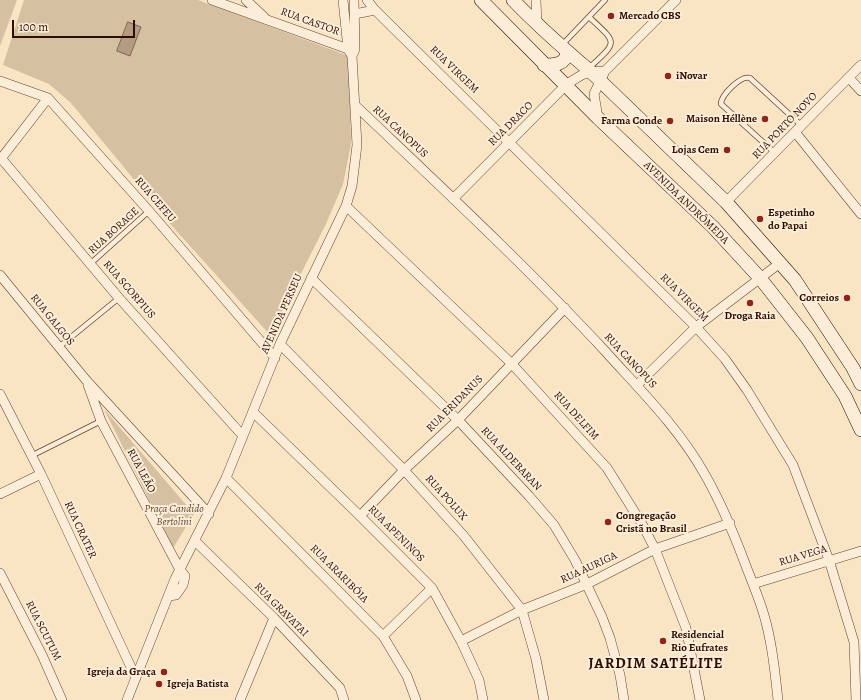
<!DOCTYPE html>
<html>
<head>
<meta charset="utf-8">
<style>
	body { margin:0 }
	#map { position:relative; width:861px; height:700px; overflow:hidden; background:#f9e4c3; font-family:Alegreya,serif }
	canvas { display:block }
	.scale { position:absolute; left:12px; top:20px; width:123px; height:18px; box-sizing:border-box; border:2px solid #2e0e00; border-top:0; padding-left:5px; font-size:12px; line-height:14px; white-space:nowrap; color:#2e0e00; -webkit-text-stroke:3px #fbedd8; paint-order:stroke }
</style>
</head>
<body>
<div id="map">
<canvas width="861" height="700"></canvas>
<div class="scale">100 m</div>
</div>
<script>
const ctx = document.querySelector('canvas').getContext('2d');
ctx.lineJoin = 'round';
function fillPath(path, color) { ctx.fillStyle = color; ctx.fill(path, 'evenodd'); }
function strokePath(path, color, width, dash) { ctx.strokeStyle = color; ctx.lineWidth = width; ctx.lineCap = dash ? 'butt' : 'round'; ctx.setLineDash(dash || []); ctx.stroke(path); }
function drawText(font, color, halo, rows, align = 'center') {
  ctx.font = font + ' Alegreya,serif'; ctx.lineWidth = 4; ctx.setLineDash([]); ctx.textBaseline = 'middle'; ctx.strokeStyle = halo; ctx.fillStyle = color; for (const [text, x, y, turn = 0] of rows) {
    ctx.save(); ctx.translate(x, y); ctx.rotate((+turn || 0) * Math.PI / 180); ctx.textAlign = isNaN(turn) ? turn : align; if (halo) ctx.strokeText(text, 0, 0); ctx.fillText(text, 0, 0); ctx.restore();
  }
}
fillPath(new Path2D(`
	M0,0H17L0,46Z
	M24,0H198L349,56L351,144L343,184L326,224L270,335L173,227L71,103L49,84L3,65Z
	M104,409L194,514L173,548Z`), '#d6c0a2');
const water = new Path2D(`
	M128,22L141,27L130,56L117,51Z`);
fillPath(water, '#b49b81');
strokePath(water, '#7e634d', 1);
const lane = new Path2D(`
	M589,17C618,44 618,41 589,68
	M562,45L605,0
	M775,153L721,104C721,95 741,75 750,78L802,126
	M90,264L149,211
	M59,347L119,298
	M31,456L101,421`);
const street = new Path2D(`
	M212,0L348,49H352
	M246,0L264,17
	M367,0L375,10
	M536,0L537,25
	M355,14L375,10L696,327L725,359L747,390L793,465L829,560L854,642L856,700
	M353,54L355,49L354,0
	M849,78L861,91
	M0,81L48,98L149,211L275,358
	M356,106C440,186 526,266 605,351C640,390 678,427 704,473C721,502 734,534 746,566C752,582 759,598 764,615C772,642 775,672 778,700
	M598,118L594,94L605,71L676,0
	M795,132L861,214
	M0,157L119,298L243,436
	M0,160L48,98
	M453,199L566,85C582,74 586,71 605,71
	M726,202L861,65
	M346,206L511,363L607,468L642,524L655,549L686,628L700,700
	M0,275L86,380L209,514
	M311,278L458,420L529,496L554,525L575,560L602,617L610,638L620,675L624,700
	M280,344L404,470L464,536L522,610L536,659L544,700
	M88,385L101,421L180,570L185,576L183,585L176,595L168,596
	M637,385L696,327L780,263
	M0,394L41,474L136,678
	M253,412L360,516L432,588L461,641L479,680L483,700
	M226,478L383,636L407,676L416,700
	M0,494L41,474
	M360,516L404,470L458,420L565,308
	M195,541L274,618L340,688L344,700
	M0,573L42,655L62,700
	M753,584L861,551
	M383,636L432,588
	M461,641L522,610L587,584L655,549L730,523
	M127,700L175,579L226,478L280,344L346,206L352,186L357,145L352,56L348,49L343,0
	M240,700L274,618`);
const secondary = new Path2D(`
	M481,0L598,118L713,227L760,278L807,338L845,396L861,430
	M513,0C537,25 563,48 590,71L726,202L795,280L853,368L861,384
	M544,65C554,65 566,65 567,52`);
strokePath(lane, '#614431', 6);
strokePath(street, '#614431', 10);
strokePath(secondary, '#2e0e00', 14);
strokePath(lane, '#fbedd8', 4.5);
strokePath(street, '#fbedd8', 9);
strokePath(secondary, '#fbedd8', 13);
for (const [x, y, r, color] of [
	[611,16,4,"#8f2418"],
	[668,76,4,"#8f2418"],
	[765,119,4,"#8f2418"],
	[670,121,4,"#8f2418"],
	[727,150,4,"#8f2418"],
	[760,219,4,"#8f2418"],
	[847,298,4,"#8f2418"],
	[750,303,4,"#8f2418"],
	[608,522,4,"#8f2418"],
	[663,641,4,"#8f2418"],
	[164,672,4,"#8f2418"],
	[159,684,4,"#8f2418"]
]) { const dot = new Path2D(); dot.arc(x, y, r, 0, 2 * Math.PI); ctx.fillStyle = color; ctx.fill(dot); strokePath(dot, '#fbedd8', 1.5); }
drawText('bold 11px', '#2e0e00', '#fbedd8', [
	["Mercado CBS",619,16],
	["iNovar",676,76],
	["Maison Héllène",757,119,"right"],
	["Farma Conde",662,121,"right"],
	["Lojas Cem",719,150,"right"],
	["Espetinho",768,213],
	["do Papai",768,226],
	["Correios",839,298,"right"],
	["Droga Raia",750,316,"center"],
	["Congregação",616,516],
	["Cristã no Brasil",616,529],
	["Residencial",671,635],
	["Rio Eufrates",671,648],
	["Igreja da Graça",156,672,"right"],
	["Igreja Batista",167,684]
], 'left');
drawText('11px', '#2e0e00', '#fbedd8', [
	["RUA CASTOR",310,22,20],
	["RUA VIRGEM",454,70,44],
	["RUA DRACO",511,124,-45],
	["RUA PORTO NOVO",785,126,-46],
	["RUA CANOPUS",400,132,43],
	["RUA CEFEU",155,200,49],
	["AVENIDA ANDRÔMEDA",686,203,44],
	["RUA BORAGE",114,231,-42],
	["RUA SCORPIUS",129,290,49],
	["RUA VIRGEM",684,298,45],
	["AVENIDA PERSEU",282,314,-66],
	["RUA GALGOS",52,320,51],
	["RUA CANOPUS",630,361,47],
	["RUA ERIDANUS",455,404,-45],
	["RUA DELFIM",576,416,48],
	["RUA ALDEBARAN",511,459,47],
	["RUA LEÃO",141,471,62],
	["RUA POLUX",446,498,48],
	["RUA CRATER",80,530,65],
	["RUA APENINOS",396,534,45],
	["RUA VEGA",803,556,-17],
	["RUA AURIGA",589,568,-25],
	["RUA ARARIBÓIA",339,574,45],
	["RUA GRAVATAI",281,610,45],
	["RUA SCUTUM",43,631,63]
]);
drawText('italic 11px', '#694c39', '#fbedd8', [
	["Praça Candido",174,509],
	["Bertolini",174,522]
]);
ctx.letterSpacing = '1px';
drawText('bold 15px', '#2e0e00', '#fbedd8', [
	["JARDIM SATÉLITE",656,664]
]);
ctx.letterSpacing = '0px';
</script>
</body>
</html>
